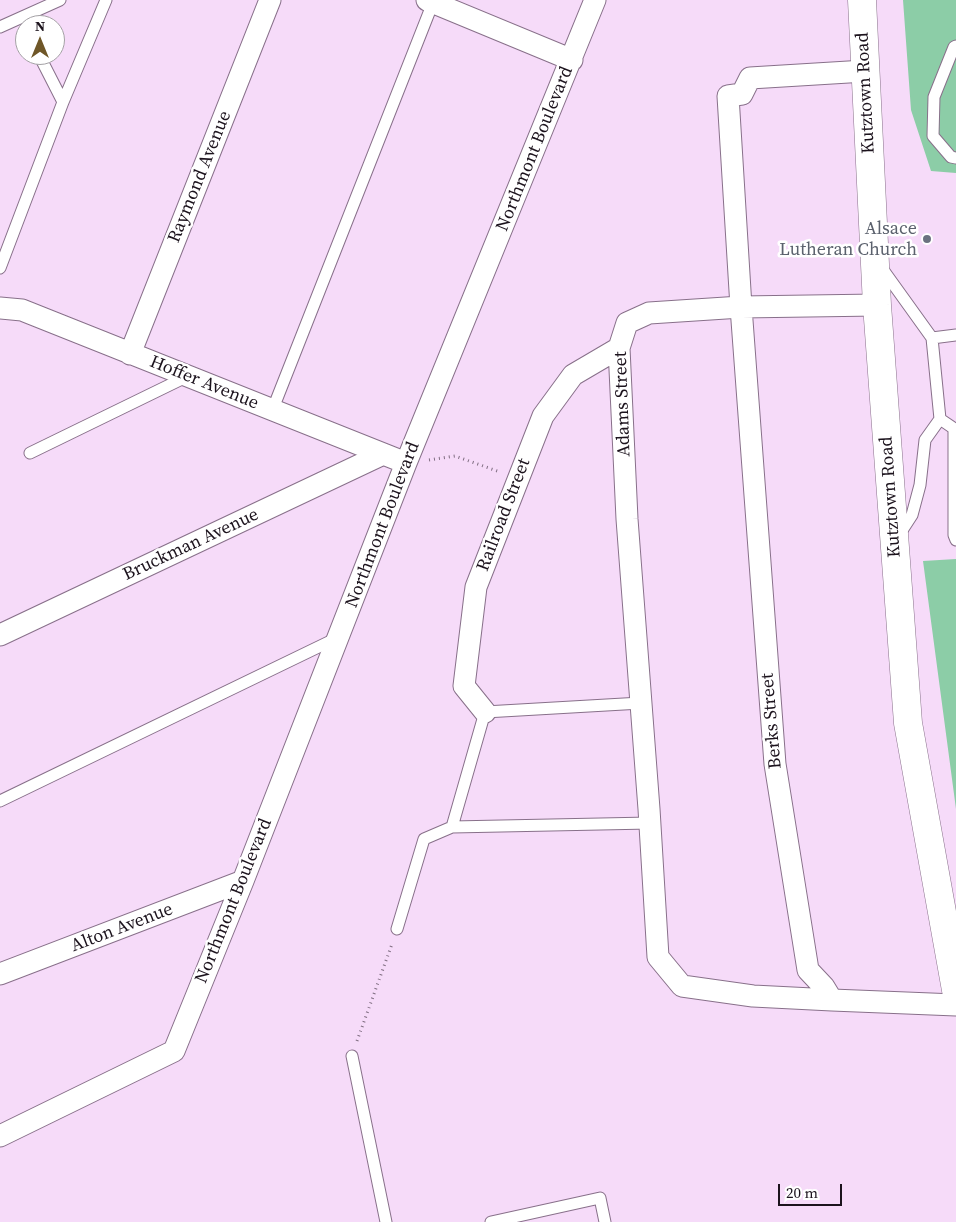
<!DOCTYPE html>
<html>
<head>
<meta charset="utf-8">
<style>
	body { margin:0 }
	#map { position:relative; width:956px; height:1222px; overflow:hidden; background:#f6dbf9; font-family:"Source Serif 4",serif }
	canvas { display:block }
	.north { position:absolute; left:15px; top:15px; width:50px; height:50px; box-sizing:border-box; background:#fff; border:1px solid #a4a1a5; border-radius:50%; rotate:0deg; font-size:14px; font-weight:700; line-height:20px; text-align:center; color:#1c131d }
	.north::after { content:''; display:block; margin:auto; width:18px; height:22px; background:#6f5728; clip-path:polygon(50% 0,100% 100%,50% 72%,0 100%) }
	.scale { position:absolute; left:778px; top:1184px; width:64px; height:22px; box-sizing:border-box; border:2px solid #1c131d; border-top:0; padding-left:6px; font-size:15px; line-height:18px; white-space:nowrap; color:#1c131d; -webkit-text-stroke:4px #fff; paint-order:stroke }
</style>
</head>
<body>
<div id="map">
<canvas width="956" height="1222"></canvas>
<div class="north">N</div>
<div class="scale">20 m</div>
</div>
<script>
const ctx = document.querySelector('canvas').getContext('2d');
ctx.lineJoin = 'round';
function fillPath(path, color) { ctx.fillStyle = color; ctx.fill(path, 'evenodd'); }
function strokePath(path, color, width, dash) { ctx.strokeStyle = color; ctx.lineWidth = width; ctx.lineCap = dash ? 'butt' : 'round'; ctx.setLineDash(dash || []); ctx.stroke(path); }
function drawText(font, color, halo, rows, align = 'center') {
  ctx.font = font + ' "Source Serif 4",serif'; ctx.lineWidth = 5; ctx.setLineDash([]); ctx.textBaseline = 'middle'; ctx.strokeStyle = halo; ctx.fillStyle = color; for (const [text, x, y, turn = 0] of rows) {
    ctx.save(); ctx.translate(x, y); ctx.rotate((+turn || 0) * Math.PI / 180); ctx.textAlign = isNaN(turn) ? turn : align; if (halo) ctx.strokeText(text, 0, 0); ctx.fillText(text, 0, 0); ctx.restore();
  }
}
fillPath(new Path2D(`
	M903,0H956V173L931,171L911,110Z
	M956,559V809L923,561Z`), '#8ccda7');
const service = new Path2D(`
	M0,27L60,0
	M956,46L954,47L934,97L933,136L951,157L956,158
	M39,55L63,102
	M881,267L932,338
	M0,268L63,102L106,0
	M956,335L932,338L940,419L956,430
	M272,411L434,0
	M954,429V535L956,540
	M30,453L186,377
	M899,535L912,515L920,485L925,440L940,419
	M641,703L485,712L452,827L650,823
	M0,801L337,638
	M397,929L424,839L452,827
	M352,1056L386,1222
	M491,1222L600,1198L605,1222`);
const minor = new Path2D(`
	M427,0L572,60
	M865,71L750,78L742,94L728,96L741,307L775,764L808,970L824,987L832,1000L956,1005
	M0,308L22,310L406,463
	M130,354L270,0
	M0,635L381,455
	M485,712L464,686L476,587L543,416L573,375L619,348
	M0,974L243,881
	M832,1000L753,996L682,986L658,957L649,809L627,519L619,348L627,323L649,313L741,307L877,305
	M0,1136L174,1051L243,881L406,463L595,0`);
const secondary = new Path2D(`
	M862,0L877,305L908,723L956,990`);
strokePath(service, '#88708a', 13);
strokePath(minor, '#88708a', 23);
strokePath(secondary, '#88708a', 29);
strokePath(new Path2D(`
	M429,460L455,456L500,472
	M357,1041L392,944`), '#806e82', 3, [1, 4]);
strokePath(service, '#fff', 11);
strokePath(minor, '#fff', 21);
strokePath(secondary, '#fff', 28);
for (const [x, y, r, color] of [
	[927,239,5,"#6b7280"]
]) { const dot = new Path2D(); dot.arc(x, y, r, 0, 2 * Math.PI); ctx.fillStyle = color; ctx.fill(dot); strokePath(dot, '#fff', 2); }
drawText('18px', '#1c131d', '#fff', [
	["Kutztown Road",866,93,-93],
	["Northmont Boulevard",535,149,-68],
	["Raymond Avenue",200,177,-68],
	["Hoffer Avenue",204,383,22],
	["Adams Street",623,404,-92],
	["Kutztown Road",891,497,-94],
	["Railroad Street",504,515,-69],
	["Northmont Boulevard",383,525,-69],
	["Bruckman Avenue",191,545,-25],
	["Berks Street",772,721,-95],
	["Northmont Boulevard",234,901,-68],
	["Alton Avenue",122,928,-21]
]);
drawText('18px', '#5b616d', '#fff', [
	["Alsace",917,229],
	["Lutheran Church",917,250]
], 'right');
</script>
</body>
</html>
